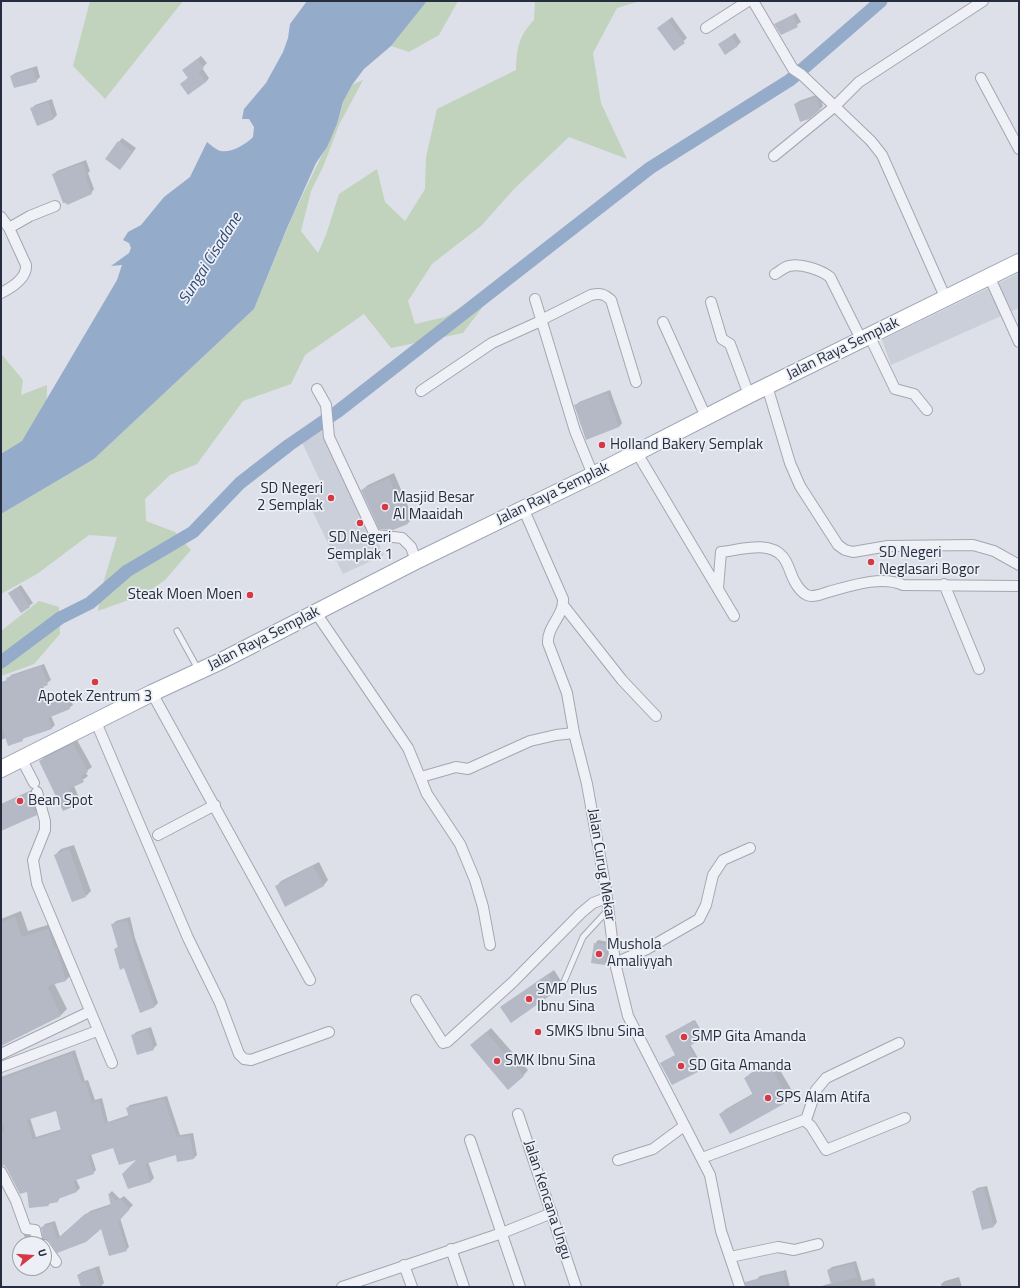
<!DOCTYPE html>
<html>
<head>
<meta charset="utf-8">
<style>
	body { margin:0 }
	#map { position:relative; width:1020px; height:1288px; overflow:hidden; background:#dde0e8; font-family:"Titillium Web",sans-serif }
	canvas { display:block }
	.frame { position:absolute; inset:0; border:2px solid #262d3f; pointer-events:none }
	.north { position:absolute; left:12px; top:1236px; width:40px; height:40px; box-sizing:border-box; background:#eceff5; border:1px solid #9da1ac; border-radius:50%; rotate:73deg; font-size:11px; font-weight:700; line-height:16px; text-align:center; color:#262d3f }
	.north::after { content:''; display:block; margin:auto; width:14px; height:18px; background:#d53946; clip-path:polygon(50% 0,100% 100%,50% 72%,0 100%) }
</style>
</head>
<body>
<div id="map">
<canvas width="1020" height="1288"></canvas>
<div class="frame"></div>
<div class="north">U</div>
</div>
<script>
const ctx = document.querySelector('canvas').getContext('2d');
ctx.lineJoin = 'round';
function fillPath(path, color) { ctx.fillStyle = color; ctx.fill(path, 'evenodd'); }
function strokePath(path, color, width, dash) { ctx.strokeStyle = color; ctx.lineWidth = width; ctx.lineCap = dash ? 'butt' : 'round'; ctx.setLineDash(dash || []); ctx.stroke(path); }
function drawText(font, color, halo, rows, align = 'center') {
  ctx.font = font + ' "Titillium Web",sans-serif'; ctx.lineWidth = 3.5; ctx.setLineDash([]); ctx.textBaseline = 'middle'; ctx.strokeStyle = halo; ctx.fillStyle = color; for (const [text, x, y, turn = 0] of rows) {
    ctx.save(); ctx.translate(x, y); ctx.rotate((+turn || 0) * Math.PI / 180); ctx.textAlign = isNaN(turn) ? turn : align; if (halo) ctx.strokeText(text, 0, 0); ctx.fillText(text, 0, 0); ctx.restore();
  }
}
fillPath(new Path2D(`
	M1019,273V308L891,365L882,340Z
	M322,428L384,555L343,574L305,496L323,487L300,438Z`), '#cbcfda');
fillPath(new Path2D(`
	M90,1H183L105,99L73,66Z
	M427,1H458L439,35L409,52L391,46Z
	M535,1H640L617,8L593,53L601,103L627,159L569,137L514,189L481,226L432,264L408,301L415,324L445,317L500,284L463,333L391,348L364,314L305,355L291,384L243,401L197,464L170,475L145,499L146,521L175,532L191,550L165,580L145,594L98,611L101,590L117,537L89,535L37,574L1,594V514L94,459L254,309L292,217L337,124L344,100L352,85L363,80L339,125L323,167L311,191L301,231L318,253L326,235L339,194L377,169L385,202L405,221L425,189L426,157L437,109L516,70C517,48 518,37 534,20Z
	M2,355L23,380L21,395L47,385L46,434L1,464Z
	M39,601L59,607L60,634L34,664L1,676V631Z`), '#c1d2bd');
fillPath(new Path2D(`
	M307,1H427L391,46L364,69L352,85L343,102L337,124L327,147L316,163L287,228L254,309L94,459L1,514V454L22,441L117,280L122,265L111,266L129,253L131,248L129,243L123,240L128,232L141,225L164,197L190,177L207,142C211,145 216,150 221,151C232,153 246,144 253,137L254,127L249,119H242L244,109L266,83L283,52L288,38L290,24Z`), '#95abca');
fillPath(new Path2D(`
	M796,13L801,22L781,34L775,24Z
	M672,17L687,38L674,49L662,25Z
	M735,33L741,42L737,46L720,44Z
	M201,56L207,63L202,68L209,78L206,82L181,84L189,77L183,70Z
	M37,66L40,77L36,81L11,76L15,73Z
	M819,94L823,106L819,110L795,104L799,101Z
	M52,99L57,115L54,118L37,124L32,108L35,105Z
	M122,138L136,148L123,166L106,159Z
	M86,160L90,171L88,173L94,189L91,193L54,174L57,171Z
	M610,390L622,423L619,427L575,406L579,402Z
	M394,473L413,518L408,523L362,490L368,485Z
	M21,585L33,603L21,612L13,590Z
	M44,664L51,680L43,686L51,703L69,696L73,705L69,708L51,716L55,725L51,729L26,736L22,740L6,738L1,740V682L8,680L11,675Z
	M77,740L92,767L85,772L88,776L74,786L80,800L76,804L40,761L45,756Z
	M34,789L42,808L36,814L1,830V804Z
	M74,845L91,891L86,896L55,855L61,849Z
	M319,862L328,880L323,886L276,887L281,881Z
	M21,911L28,931L54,923L72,974L66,980L54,983L67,1009L61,1015L1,1045V919Z
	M130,917L135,938L158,1003L155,1006L141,1011L125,967L115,949L119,946L112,925L116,921Z
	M598,940L609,942L608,960L605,964L595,944Z
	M554,970L563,984L511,1021L502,1007Z
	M695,1020L704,1036L690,1044L703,1067L701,1069L676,1055L667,1035Z
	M151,1027L157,1045L153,1049L132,1036L136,1032Z
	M491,1028L528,1070L523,1076L477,1040Z
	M75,1050L85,1081L88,1080L95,1100L102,1098L108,1122L129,1115L127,1108L130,1105L167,1096L180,1135L193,1133L197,1155L194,1158L177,1153L148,1162L154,1178L151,1181L128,1188L139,1158L114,1147L91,1154L96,1170L93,1173L76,1179L80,1188L77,1191L61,1196L58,1201L51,1202L48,1205L28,1190L4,1163H1V1077ZM57,1110L62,1129L36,1137L30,1118Z
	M774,1060L794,1094L788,1100L720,1114L726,1109L754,1093L745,1078L751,1073Z
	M987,1186L997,1222L994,1226L973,1192L977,1188Z
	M112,1191L120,1199L124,1196L133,1205L120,1218L129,1247L126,1250L101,1228L58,1251L42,1228L45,1224L55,1221L60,1237L90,1211L111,1204L109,1194Z
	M27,1232L32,1233L35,1244H27L24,1235Z
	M44,1249L50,1258L44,1262Z
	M20,1251V1268H26L19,1271L14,1255Z
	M856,1261L862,1281L874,1278L876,1287H818L832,1283L828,1270L832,1267Z
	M99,1266L104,1283L100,1287H82L78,1275L82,1272Z
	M786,1270L790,1287H759L757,1279L760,1276Z
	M959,1277L962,1287H942L941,1284L945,1281Z`), '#0003');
strokePath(new Path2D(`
	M1,662L60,618L90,603L127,571L193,532L240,483L289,445L337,412L650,168L790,80L881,1`), '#95abca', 13);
fillPath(new Path2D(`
	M793,15L798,27L781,35L774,24Z
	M668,20L685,43L674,51L657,28Z
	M731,36L738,46L725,55L718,44Z
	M197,59L204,68L198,72L206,82L188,95L180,84L188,78L182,70Z
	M33,69L37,82L14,88L10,76Z
	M816,97L820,110L809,119L800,122L794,104Z
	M48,102L54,119L37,126L30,108Z
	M118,141L133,152L120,170L105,159Z
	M83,163L87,176H85L92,194L67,205L66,203H63L52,174Z
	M607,393L619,427L586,440L574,405Z
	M389,478L408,524L393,530L379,529L361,490Z
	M18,587L30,607L21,613L8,593Z
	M41,666L48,685L40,688L48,706L66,698L70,709L48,718L52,729L22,739L23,741L8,746L1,724V684L7,682L6,678Z
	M73,744L88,772L81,776L84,782L69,789L77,805L63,811L39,761Z
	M27,794L37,815L1,831V804Z
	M69,849L86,897L72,902L54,855Z
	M313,866L324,886L285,907L275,886Z
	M15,917L22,937L48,929L54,948L57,949L66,981L47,986L61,1016L1,1046V922Z
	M127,920L141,969L155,1007L140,1013L124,968L120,970L114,949L118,948L111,924Z
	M594,943L606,945L605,965L591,963Z
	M548,974L558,990L511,1023L500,1007Z
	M694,1020L703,1039L689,1046L702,1070L672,1085L660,1063L675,1055L665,1036Z
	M148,1030L154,1050L137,1055L131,1035Z
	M486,1032L524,1076L508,1090L470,1045Z
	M72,1053L82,1083L85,1082L92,1103L99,1101L105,1124L129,1117L126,1108L164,1099L177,1137L190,1136L194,1159L177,1162L176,1155L145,1164L151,1182L128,1189L122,1174L136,1160L119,1165L113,1148L88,1156L94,1174L73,1181L77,1192L58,1199V1202L48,1204L49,1206L29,1208L27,1192L20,1194L7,1169L4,1165L1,1166V1132L5,1131L1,1118V1079ZM56,1111L61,1131L33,1140L27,1120Z
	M769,1064L789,1101L730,1134L719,1114L753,1095L744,1078Z
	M984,1188L994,1227L982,1230L972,1191Z
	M108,1193L116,1201L120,1198L130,1209L118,1222L127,1251L109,1256L101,1229L86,1242L57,1253L49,1241L43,1239L41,1227L52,1224L57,1239L85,1214L111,1206Z
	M853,1264L857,1277L831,1284L827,1270Z
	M95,1269L101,1287H81L77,1275Z
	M783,1272L786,1287H746L745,1282Z`), '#b4b9c5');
const lane = new Path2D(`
	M177,631L198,669
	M563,984L583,937L608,910`);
const street = new Path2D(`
	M753,1L793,69L802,75L871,141L882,155L946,299
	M706,28L748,1
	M981,78L1019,149
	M774,156L834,107L859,82L983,1
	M1,217L9,228L26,265C27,278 13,287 1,293
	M9,228L30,216L55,206
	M775,274C779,272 784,267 789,266C801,263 821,270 830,277L861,339
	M989,276L1019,342
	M535,299L575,431L593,475
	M711,302L722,339L730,344L749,395
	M543,319L591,295C601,293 604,294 611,300L636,382
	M663,322L706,417
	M869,335L895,389L914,394L927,410
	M767,386L790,463L800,486L838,545L845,550L853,552L888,546L973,545L994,551L1019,565
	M317,389L326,405L329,437L375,535L402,538L411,547L416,561
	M421,391L492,343L543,320
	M637,453L734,616
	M523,508L563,599C564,616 547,626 548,643L567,693L574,733L587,784L606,890L615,963L628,1016L710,1175L721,1231L740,1287
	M944,584L979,669
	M718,588L721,552C740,550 769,540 783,557C789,564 790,574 795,582C797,586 802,593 807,595C813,598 822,594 828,592C850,586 882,575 903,585L1019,586
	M563,605L622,680L656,716
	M316,613L408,748L427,794L460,844L475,880L483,907L490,945
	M152,693L310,980
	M96,722L188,938L220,1003L239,1054L244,1059L251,1060L329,1032
	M21,758L34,783
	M421,777L456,767L468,769L530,741L556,735L574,733
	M37,792L45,821V830L33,860L37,884L112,1063
	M158,835L215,805
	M615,963L647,949L699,919L706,905L713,875L723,860L750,848
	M416,1000L441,1040L443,1043L447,1042L513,982L581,913L593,903L606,898
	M1,1054L89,1012
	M1,1067L97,1031
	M518,1114L576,1287
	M806,1120L816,1090L826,1078L899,1043
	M470,1140L520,1287
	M702,1158L804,1120L811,1126L826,1150L905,1118
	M618,1160L653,1149L684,1126
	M1,1172L16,1201L26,1229L35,1230L38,1244
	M44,1245L56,1262
	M451,1249L464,1287
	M730,1257L778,1247L794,1250L818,1244
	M404,1265L412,1287
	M342,1287L502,1233L552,1213`);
const primary = new Path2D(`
	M1,769L152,693L221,661L416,561L593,475L749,395L1019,262`);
strokePath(lane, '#a2a7b2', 7);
strokePath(street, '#a2a7b2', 12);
strokePath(primary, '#9ca4b4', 18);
strokePath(lane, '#f0f1f6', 5);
strokePath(street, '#f0f1f6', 10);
strokePath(primary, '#fff', 16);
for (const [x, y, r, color] of [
	[602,445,4,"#d53946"],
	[331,498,4,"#d53946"],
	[385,507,4,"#d53946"],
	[360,523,4,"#d53946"],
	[871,562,4,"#d53946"],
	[250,595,4,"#d53946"],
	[95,682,4,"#d53946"],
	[20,801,4,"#d53946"],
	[599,954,4,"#d53946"],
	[529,999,4,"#d53946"],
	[538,1032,4,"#d53946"],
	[684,1037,4,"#d53946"],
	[497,1061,4,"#d53946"],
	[681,1066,4,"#d53946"],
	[768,1098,4,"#d53946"]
]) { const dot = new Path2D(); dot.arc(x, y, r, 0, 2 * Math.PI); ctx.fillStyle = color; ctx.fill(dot); strokePath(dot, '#eceff5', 1.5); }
drawText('15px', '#262d3f', '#eceff5', [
	["Jalan Raya Semplak",843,349,-26],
	["Jalan Raya Semplak",553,494,-26],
	["Jalan Raya Semplak",264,639,-27],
	["Jalan Curug Mekar",601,865,81],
	["Jalan Kencana Ungu",547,1200,72]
]);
drawText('15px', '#262d3f', '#eceff5', [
	["Holland Bakery Semplak",610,445],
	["SD Negeri",323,489,"right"],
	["2 Semplak",323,506,"right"],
	["Masjid Besar",393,498],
	["Al Maaidah",393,515],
	["SD Negeri",360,538,"center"],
	["Semplak 1",360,555,"center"],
	["SD Negeri",879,553],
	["Neglasari Bogor",879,570],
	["Steak Moen Moen",242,595,"right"],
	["Apotek Zentrum 3",95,697,"center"],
	["Bean Spot",28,801],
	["Mushola",607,945],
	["Amaliyyah",607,962],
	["SMP Plus",537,990],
	["Ibnu Sina",537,1007],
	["SMKS Ibnu Sina",546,1032],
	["SMP Gita Amanda",692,1037],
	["SMK Ibnu Sina",505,1061],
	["SD Gita Amanda",689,1066],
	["SPS Alam Atifa",776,1098]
], 'left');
drawText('italic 16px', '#2e4875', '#eceff5', [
	["Sungai Cisadane",211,259,-58]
]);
</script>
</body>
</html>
